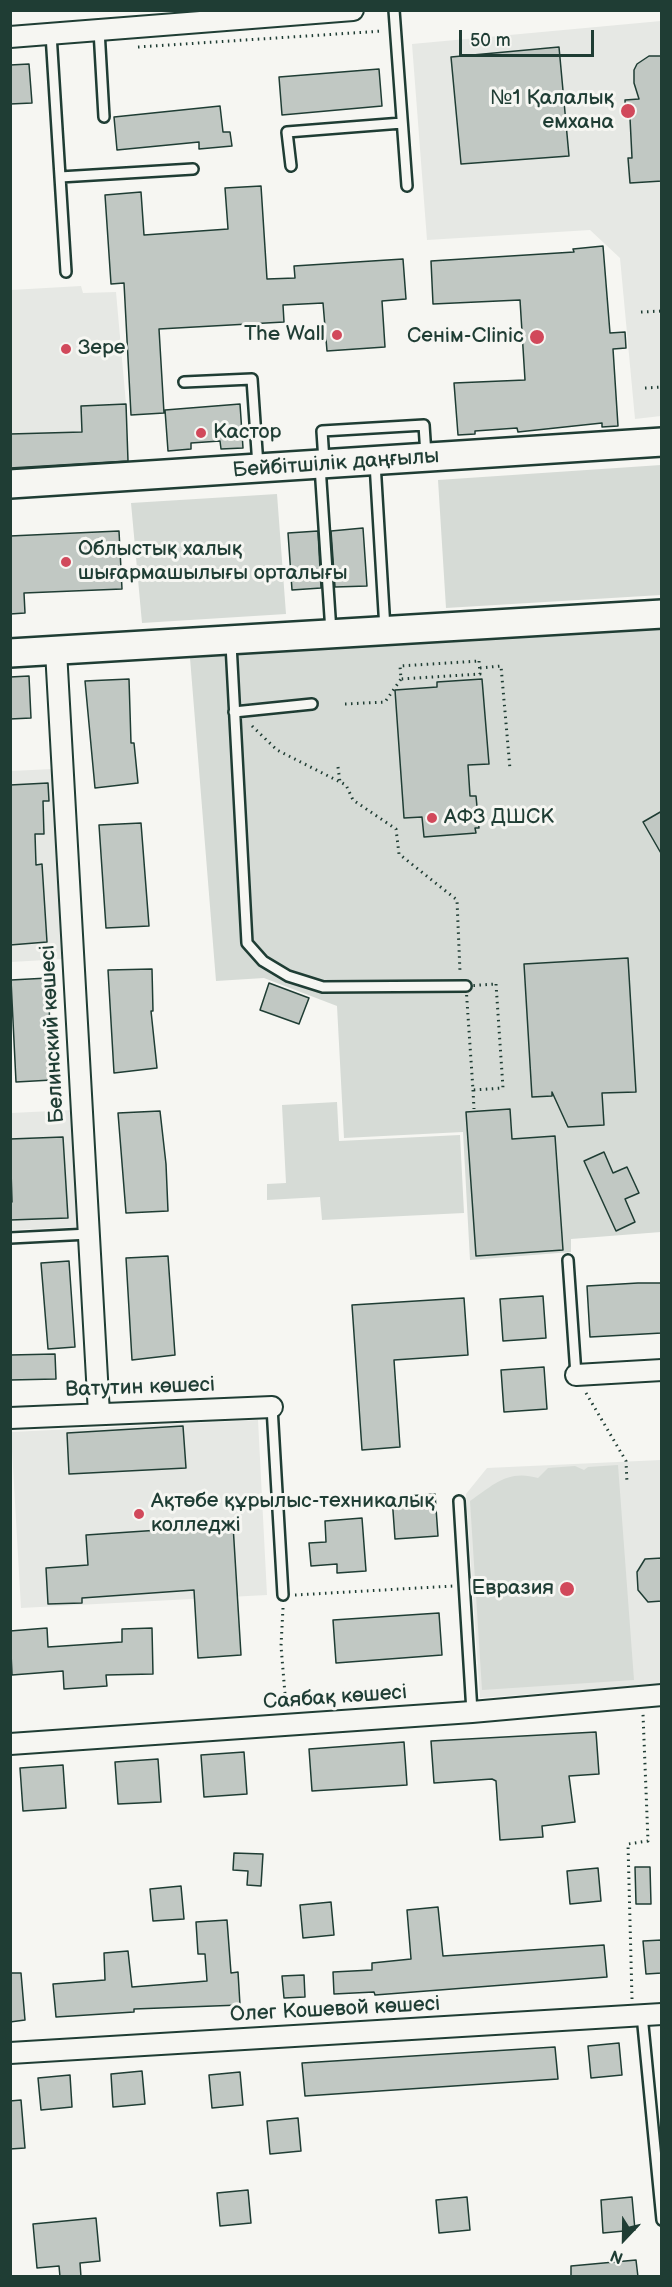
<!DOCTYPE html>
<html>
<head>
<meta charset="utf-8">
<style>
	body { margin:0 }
	#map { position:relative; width:672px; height:2287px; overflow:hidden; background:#f6f6f2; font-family:"Balsamiq Sans",sans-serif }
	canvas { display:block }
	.frame { position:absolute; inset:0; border:12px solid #1f3d34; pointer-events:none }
	.north { position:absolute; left:594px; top:2209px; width:60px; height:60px; -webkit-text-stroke:4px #f6f6f2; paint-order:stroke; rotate:202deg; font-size:16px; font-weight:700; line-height:24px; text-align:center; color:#1f3d34 }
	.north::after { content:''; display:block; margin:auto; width:21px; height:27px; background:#1f3d34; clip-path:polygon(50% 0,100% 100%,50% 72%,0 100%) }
	.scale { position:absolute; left:459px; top:30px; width:135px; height:27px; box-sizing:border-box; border:3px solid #1f3d34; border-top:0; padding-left:8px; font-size:18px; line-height:21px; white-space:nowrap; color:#1f3d34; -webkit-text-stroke:4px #f6f6f2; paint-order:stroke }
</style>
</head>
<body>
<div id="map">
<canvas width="672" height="2287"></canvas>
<div class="frame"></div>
<div class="north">N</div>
<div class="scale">50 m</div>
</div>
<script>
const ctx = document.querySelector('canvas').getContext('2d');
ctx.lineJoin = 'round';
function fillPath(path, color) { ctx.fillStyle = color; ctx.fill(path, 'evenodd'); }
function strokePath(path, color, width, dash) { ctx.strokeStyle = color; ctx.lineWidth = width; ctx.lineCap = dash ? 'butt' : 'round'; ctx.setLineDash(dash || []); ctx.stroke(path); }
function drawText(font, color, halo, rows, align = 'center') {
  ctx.font = font + ' "Balsamiq Sans",sans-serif'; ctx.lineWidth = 6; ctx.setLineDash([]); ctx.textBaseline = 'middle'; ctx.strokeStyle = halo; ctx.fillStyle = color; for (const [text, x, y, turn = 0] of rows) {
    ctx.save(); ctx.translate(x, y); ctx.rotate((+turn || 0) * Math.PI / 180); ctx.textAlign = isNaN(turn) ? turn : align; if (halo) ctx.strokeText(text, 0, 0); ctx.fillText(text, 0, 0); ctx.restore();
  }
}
fillPath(new Path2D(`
	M661,21V416L635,419L620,258L590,230L427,240L412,44Z
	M81,286L83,293L116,292L126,404L129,468L11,473V290Z
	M53,769L63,959L11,962V771Z
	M73,1110L80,1227L11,1230V1113Z
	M258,1420L267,1595L21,1608L11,1432Z
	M661,1460V1684L480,1698L466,1494L487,1468Z`), '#e6e8e4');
fillPath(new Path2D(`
	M661,465V595L446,608L438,480Z
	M277,494L286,614L142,623L131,503Z
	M661,625V1232L571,1239V1252L470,1260L463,1132L344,1138L337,1006L264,978L216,981L190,658Z
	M337,1102L339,1141L460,1135L464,1213L322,1220L320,1197L267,1200V1184L286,1183L282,1105Z
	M618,1465L634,1680L482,1690L470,1501C493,1485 508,1469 538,1478L548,1468L575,1466L584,1470L588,1467Z`), '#d6dbd6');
const building = new Path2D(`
	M559,47L569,156L461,164L451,57Z
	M649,56H662V181L630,183L628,158H632L630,118H626L625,100L639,99L634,83V70L637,64Z
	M29,64L32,103L10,104V65Z
	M379,69L382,106L282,115L279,77Z
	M220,106L223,132H230L232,146L199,149V142L117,150L114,117Z
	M261,186L267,279L295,278L294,266L403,259L406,299L382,301L385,347L327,351L323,303L283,305L284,322L159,329L164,413L131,415L124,283L111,284L105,195L141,192L144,235L228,229L225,188Z
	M603,246L610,333L625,332L626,348L613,349L618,426L602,427V423L518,432L517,428L475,431V434L458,435L454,383L525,380L520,300L433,304L431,261L574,252L573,249Z
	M126,404L128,461L10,468V434L82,432L81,406Z
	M240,404L243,448L221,449L220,441L191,443V449L168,451L165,410Z
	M363,528L367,586L335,587L331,531Z
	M119,531L122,589L24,593L25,613L10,614V536Z
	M318,531L321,588L292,590L288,533Z
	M29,676L31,718L10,719V677Z
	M129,679L131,743H134L138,783L95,788L85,681Z
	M482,679L489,764L468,765L470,796H476L479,828H475L476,833L424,837L422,817L404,818L395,690L437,687V682Z
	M48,783L49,801H43L44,834H35L36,865L42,864L47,942L10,945V785Z
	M662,811V855L643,822Z
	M141,823L149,926L106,928L99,825Z
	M628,958L636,1092L602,1093L604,1125L568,1127L552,1092V1096L532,1097L524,964Z
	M152,969L153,1011H151L157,1068L114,1073L108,970Z
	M48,978L52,1080L16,1082L11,980Z
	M269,983L309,998L299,1024L260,1010Z
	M510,1109L512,1139L555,1136L563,1250L476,1256L466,1112Z
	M160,1111L166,1164L168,1211L126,1213L118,1113Z
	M63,1137L68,1218L10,1220V1202H12L10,1139Z
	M604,1152L613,1173L627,1167L639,1193L625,1199L635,1222L616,1231L584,1161Z
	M168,1256L175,1355L132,1360L126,1258Z
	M69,1261L75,1347L48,1349L41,1263Z
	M638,1283H662V1333L590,1337L587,1286Z
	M543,1296L546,1338L503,1341L500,1299Z
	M464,1298L468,1355L394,1360L400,1447L362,1450L352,1305Z
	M55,1354L56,1379L10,1380V1355Z
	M544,1367L547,1409L504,1412L501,1370Z
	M183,1426L186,1468L69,1474L67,1433Z
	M435,1494L438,1536L395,1539L392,1497Z
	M362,1518L366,1571L337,1573V1564L311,1566L309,1543L326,1542L325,1521Z
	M233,1525L241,1655L198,1658L194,1590L82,1598V1603L48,1604L46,1568L88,1565L86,1535Z
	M662,1558V1601L648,1602L638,1590L637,1572L645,1559Z
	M439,1613L442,1655L336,1663L333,1620Z
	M47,1628L48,1647L122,1642V1629L152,1628L153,1674L106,1675L107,1686L64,1689L63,1671L12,1675L10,1631Z
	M596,1732L599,1774L569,1776L575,1822L542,1826L543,1837L500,1840L496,1781L492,1779L434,1783L431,1741Z
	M404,1742L407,1785L312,1791L309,1749Z
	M244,1752L247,1794L204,1797L201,1755Z
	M158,1759L161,1802L118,1804L115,1762Z
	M63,1765L66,1808L23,1811L20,1768Z
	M234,1853L263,1854L261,1886L247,1885L248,1871L233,1870Z
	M635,1867H650L651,1904H636Z
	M598,1868L601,1901L570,1904L567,1871Z
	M181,1886L184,1919L153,1921L150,1889Z
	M331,1902L334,1935L303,1938L300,1905Z
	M438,1907L443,1956L604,1945L607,1977L375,1995L374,1992L334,1994L333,1972L372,1970V1963L411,1959L407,1910Z
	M227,1920L231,1973L238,1972L240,2005L134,2009V2012L56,2017L53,1984L105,1980L104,1953L128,1951L132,1987L207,1981L205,1954H198L196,1922Z
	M662,1940V1973L646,1974L643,1941Z
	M10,1973H21L25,2020L10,2022Z
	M304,1975L305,1997L284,1998L282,1976Z
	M619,2043L622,2075L591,2078L588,2046Z
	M555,2047L558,2079L305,2096L302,2063Z
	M142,2071L145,2104L113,2107L111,2074Z
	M240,2072L243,2105L212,2108L209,2075Z
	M70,2075L72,2107L41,2110L38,2078Z
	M21,2100L25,2148L10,2149V2101Z
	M298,2118L301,2151L270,2154L267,2121Z
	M248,2190L251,2223L220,2226L217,2193Z
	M467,2197L470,2230L439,2233L436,2200Z
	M632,2197L635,2230L603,2233L601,2200Z
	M96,2218L100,2261L80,2263L81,2277H60L59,2266L37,2268L33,2224Z
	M636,2260L638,2277H571V2266Z`);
fillPath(building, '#c1c8c3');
strokePath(building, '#1f3d34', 1.5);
const service = new Path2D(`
	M394,10L407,186
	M99,30L104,117
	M51,34L66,272
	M291,166L287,132L402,123
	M60,177L193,169
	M184,382L252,379L258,466
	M324,461L322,431L424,425L426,455
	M375,463L385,629
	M320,466L331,632
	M231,644L247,943L263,961L288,976L323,987L466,986
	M234,712L312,704
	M10,1238L89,1234
	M568,1260L576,1375
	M272,1407L283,1595
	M459,1501L472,1712
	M642,2015L662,2220`);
const minor = new Path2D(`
	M10,37L353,10
	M56,651L99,1414
	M576,1375L662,1370
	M10,1418L272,1407
	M10,1744L472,1712L662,1695
	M10,2053L662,2014`);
const secondary = new Path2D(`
	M10,484L662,442
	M10,653L662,614`);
strokePath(service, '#1f3d34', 14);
strokePath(minor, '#1f3d34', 24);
strokePath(secondary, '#1f3d34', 32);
strokePath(new Path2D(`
	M138,47L383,31
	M641,312L662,311
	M645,388L662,387
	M479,661L480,674L401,679L400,666Z
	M480,668L501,666L510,769
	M345,704L385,702L401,679
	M252,726L277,750L346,785L353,800L396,829L399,854L457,900L460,972
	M338,767L340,782
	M496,984L503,1088L473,1090L466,986Z
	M473,1090L474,1109
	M586,1393L626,1461L627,1483
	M295,1595L453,1586
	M283,1608L281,1646L286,1706
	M632,1999L628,1844L648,1841L643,1714`), '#1f3d34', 3, [1.5, 4.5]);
strokePath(service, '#f6f6f2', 9);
strokePath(minor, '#f6f6f2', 20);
strokePath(secondary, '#f6f6f2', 27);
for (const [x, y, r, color] of [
	[628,111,8,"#d1495b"],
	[337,335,6,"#d1495b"],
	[537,337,8,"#d1495b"],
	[66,349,6,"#d1495b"],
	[201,433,6,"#d1495b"],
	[66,562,6,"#d1495b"],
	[432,818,6,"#d1495b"],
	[139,1514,6,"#d1495b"],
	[567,1589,8,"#d1495b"]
]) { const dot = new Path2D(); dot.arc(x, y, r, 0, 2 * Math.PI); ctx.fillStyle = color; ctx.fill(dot); strokePath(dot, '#f6f6f2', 2); }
drawText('21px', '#1f3d34', '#f6f6f2', [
	["№1 Қалалық",614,99,"right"],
	["емхана",614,123,"right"],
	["The Wall",325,335,"right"],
	["Сенім-Clinic",524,337,"right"],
	["Зере",78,349],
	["Кастор",213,433],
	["Облыстық халық",78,550],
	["шығармашылығы орталығы",78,574],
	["АФЗ ДШСК",444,818],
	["Ақтөбе құрылыс-техникалық",151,1502],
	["колледжі",151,1526],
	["Евразия",554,1589,"right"]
], 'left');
drawText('21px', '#1f3d34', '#f6f6f2', [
	["Бейбітшілік даңғылы",336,464,-4],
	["Белинский көшесі",53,1034,-93],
	["Ватутин көшесі",140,1388,-2],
	["Саябақ көшесі",335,1698,-4],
	["Олег Кошевой көшесі",335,2010,-3]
]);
</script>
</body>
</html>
